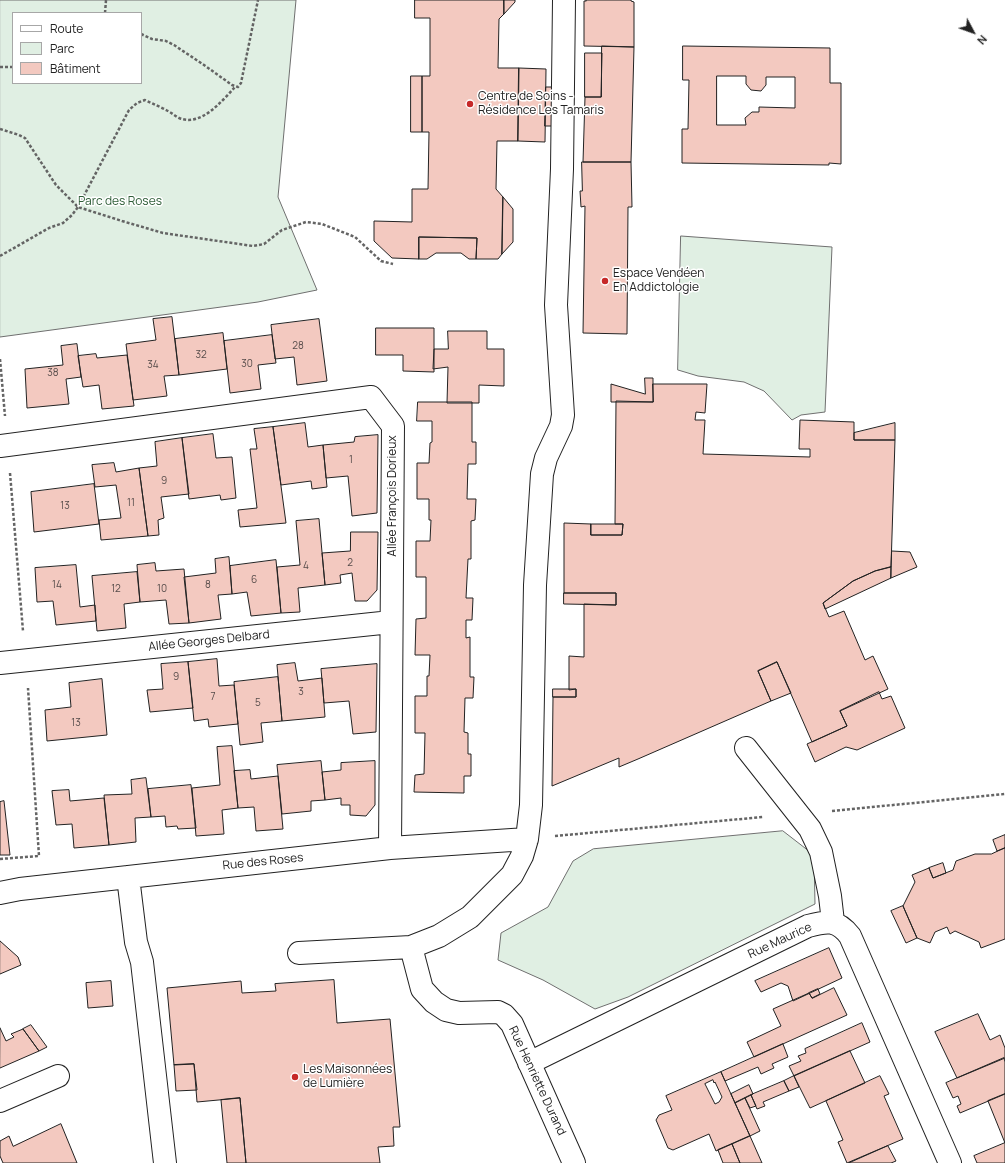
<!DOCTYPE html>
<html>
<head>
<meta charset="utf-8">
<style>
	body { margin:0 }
	#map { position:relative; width:1005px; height:1163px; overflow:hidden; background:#fff; font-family:Manrope,sans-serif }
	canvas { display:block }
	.legend { position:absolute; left:12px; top:12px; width:130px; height:72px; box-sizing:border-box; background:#fff; border:1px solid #a7a7a7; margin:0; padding:5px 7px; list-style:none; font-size:12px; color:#222 }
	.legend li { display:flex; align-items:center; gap:8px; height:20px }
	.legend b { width:20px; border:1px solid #a7a7a7 }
	.north { position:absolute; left:953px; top:12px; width:40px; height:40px; -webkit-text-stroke:3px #fff; paint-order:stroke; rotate:131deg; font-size:11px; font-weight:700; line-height:16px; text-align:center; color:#222 }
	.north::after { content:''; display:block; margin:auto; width:14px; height:18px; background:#222; clip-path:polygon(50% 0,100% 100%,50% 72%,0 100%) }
</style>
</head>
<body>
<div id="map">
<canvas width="1005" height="1163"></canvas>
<ul class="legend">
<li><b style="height:5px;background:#fff"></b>Route</li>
<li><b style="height:11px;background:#e0efe3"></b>Parc</li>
<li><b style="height:11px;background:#f3c9c0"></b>Bâtiment</li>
</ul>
<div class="north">N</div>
</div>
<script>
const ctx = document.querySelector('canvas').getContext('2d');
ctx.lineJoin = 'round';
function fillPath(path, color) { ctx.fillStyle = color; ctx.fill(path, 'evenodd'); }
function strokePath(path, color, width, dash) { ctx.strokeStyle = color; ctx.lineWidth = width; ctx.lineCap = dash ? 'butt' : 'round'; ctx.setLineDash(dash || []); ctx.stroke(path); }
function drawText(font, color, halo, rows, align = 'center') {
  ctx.font = font + ' Manrope,sans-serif'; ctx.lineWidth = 3; ctx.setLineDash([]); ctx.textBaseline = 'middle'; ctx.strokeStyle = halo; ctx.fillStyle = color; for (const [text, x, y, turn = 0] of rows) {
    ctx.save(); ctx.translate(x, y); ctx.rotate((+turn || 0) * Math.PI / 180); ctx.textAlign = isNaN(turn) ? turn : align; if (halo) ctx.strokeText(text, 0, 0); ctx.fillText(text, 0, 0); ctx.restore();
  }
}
const green = new Path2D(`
	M0,0H296L278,197L317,290L258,302L0,337ZM13,13H141V83H13Z
	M681,236L832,247L825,412L801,415L792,420L764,391L744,382L698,376L678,370Z
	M783,831L814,855L815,904L628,997L595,1009L543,980L498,960L501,933L548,907L573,861L593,849Z`);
fillPath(green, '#e0efe3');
strokePath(green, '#6f6f6f', 1);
const building = new Path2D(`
	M415,0H504V14L499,19L498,68H519L518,141H497L496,189L503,197L502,254L498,259H476L477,238L419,237V259L392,258L374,241V221L412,222V189H428L429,132H422V76H430V18H415Z
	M504,0H515V2L504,14Z
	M586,0H631V1L634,2V47L584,46V1H586Z
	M602,46L634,47L631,162H583L585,97H601Z
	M683,46L830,48V83H841V164L829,163V165L682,163V129H688L689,80H683ZM717,76H746V84L751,90L761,91L766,85V77H795V108L759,107V112H752L745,118L746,125H717Z
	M585,53H602L601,97H585Z
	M519,68L546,69L545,142L518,141Z
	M411,76H422V132H411Z
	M546,87H554L553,126H545Z
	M582,162H631L632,207H628L627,334L583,333L585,206L581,207L580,191H582Z
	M503,197L513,209V242L502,254Z
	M419,237L477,238L476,259H469L461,253H436L427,259H419Z
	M172,317L179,375L164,376L167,396L133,400L126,344L156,340L153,319Z
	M319,319L327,381L297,385L294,357L275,359L271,325Z
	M376,328H434V372L403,371V355H376Z
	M448,331H487V349H504V386L479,385V403H447L448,367L433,369L434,349H448Z
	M223,333L227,369L179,375L175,339Z
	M272,335L276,363L258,365L261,389L230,393L224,341Z
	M77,344L81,377L66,379L69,404L27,408L25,369L63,365L61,346Z
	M96,354L97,358L127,355L134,406L102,409L99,385L83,387L78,356Z
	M645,378H653V402H611V384L645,394Z
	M653,384H707L705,413L696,412L695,420H705L703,454L810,457V449H799L800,420L854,422V440H895L891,567L875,571L853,581L823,603L829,617L844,611L865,660L873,656L888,689L840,711L847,726L812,742L777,662L758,671L771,701L638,759L619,767V758L552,786L553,697H576V689L569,690V656L584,657V604L616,605V593H564V523L591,524V535H622L623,524H615L616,401L653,402Z
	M418,402H472V442H476V464H468L467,499H476L475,520L471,521V559H468L466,598H473L472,620H466V638L470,637V677H474L473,698H465L464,732L468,733V754H471V776H464V793L414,792L415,775L424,774L425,733H415V696H427V676H429L430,655H415L416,619L426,618V577H416V541H430L431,520H429V499H417V463H429L430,443L432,442V421H417Z
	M305,423L308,447L323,445L327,487L312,489L311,481L281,485L273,427Z
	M895,423V440H854V433Z
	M273,427L286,523L240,527L238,510L257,508L250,449H257L254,429Z
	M213,434L216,458L232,457L236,498L221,500L220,495L189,499L182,438Z
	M378,435L377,513L352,516L348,476L326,478L323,445L354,442L355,437Z
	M182,438L189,494L161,497L164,518L158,520L159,535L148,536L139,468L157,466L155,442Z
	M114,463L116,472L139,468L148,536L101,540L99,520L121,518L116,485L95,487L92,465Z
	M94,484L99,524L34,532L31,492Z
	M319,519L325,585L298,588L300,612L281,613L277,567L300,565L296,521Z
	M591,524H623L622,535H591Z
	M351,532H378L377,590L367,601H355L352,573L340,575L341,583L325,585L322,553L350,551Z
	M892,551L910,552L917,567L891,578Z
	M229,557L232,594L218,595L221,619L189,623L184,577L216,573L215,559Z
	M276,560L281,613L251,616L247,592L232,594L230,566Z
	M155,563L156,571L184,569L189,623L169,624L166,600L140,602L137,565Z
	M76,565L80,607L95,605L96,621L56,625L53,601L37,602L35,568Z
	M891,567V578L825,609L823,603L853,581L875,571Z
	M137,572L140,602L124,604L126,628L97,631L92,576Z
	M564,593H616V605L564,604Z
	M217,659L219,686L234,685L238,724L209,727L208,719L194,721L188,662Z
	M188,662L193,708L150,712L147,690L163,689L161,664Z
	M777,662L791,693L771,701L758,671Z
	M295,663L298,681L322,678L325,717L282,721L277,665Z
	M377,664L376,732L353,734L349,701L324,703L321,669Z
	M278,677L282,721L261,723L263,742L240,745L234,682Z
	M102,679L107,735L47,741L45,710L71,707L69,683Z
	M553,689H576V697H553Z
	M879,692L882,699L891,696L905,728L857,750L846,747L815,762L807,744L847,726L840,711Z
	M232,746L238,808L222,810L224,834L196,836L192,788L220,785L217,747Z
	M321,761L325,800L311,801V811L282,814L277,765Z
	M375,761V805L366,816L350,815V805H341V798L325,800L322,772L341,770V763Z
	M250,770L251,779L278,776L283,829L256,831L254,807L238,808L234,771Z
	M146,778L151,817L135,818L136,842L109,845L104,795L132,794L131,780Z
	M191,785L196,828L178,829L177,826L166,827L165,816L151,817L148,789Z
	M69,790L70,801L104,798L109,845L74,848L72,824L56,825L52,791Z
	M4,801L10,855H0V802Z
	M1005,835V848L997,851L993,840Z
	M1005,848V939L981,948L979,942L955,931L950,934L947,927L935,932L930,943L917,938L903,906L915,882L912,875L929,868L933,878L953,870L956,861L975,854H991Z
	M943,863L946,873L933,878L929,868Z
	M903,906L917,938L906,943L891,911Z
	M0,941L18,957L21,965L0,974Z
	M829,948L842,978L793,1001L788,986L781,983L761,992L755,981Z
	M334,980L337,1023L390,1019L400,1127H393L394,1146L378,1147L380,1163H246L240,1098L197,1102L194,1064L174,1065L167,988L241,981L242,993L276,991L275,984Z
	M111,981L113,1006L88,1008L86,983Z
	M834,988L847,1015L754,1057L747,1042L781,1026L773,1009L809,993L812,998Z
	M818,989L820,994L812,998L809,993Z
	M978,1014L990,1040L1000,1035L1005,1048V1058L957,1078L935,1032Z
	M862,1023L870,1042L794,1076L789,1066L801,1061L798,1056L806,1053L805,1049Z
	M31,1025L47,1047L39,1051L23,1029Z
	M0,1028L6,1041L14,1037L11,1034L23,1029L39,1051L0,1068Z
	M783,1044L788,1057L772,1064L774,1068L761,1074L758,1067L725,1081L721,1072Z
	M850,1051L865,1083L810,1108L794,1076Z
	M1004,1058L1005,1062V1094L960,1113L957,1106L961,1104L958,1096L953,1098L946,1083Z
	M194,1064L197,1090L176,1091L174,1065Z
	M721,1072L750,1136L716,1151L709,1134L673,1150L668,1148L656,1120L659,1115L672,1110L666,1096ZM713,1080L714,1083L715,1082L722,1097L719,1102L715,1104L705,1084Z
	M794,1076L799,1087L789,1091L784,1081Z
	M880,1076L889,1094L884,1096L903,1139L847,1163L838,1142L843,1140L826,1101Z
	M784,1081L789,1091L763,1102L765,1106L757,1109L751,1095Z
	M749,1085L753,1094L735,1103L731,1094Z
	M1005,1094V1143L988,1101Z
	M751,1095L756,1106L750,1108L745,1098Z
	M240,1098L246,1163H227L221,1100Z
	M745,1098L760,1131L750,1136L735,1103Z
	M61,1124L77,1163H3L0,1156V1141L9,1136L13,1146Z
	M750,1136L762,1163H740L732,1144Z
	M1005,1143V1163H977L974,1156Z
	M732,1144L740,1163H723L718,1150Z
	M888,1146L896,1161L891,1163H849Z`);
fillPath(building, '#f3c9c0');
strokePath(building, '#222', 1);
const minor = new Path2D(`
	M0,446L371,397L393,426L390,848
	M0,663L391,622
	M746,748L810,829L821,852L830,896L833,922
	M128,877L136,942L142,962L165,1163
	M0,893L20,889L390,848L527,839
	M411,947L422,989L434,1002L446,1010L459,1013L498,1012L504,1015L512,1024L574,1163
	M299,953L411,947L439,936L470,917L512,875L522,856L527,839L531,805L535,585L542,474L546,458L561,426L563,415L556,305L562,169L564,0
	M529,1063L808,926C827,921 837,919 850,936L950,1163
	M0,1101L58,1076`);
strokePath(minor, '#222', 24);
strokePath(new Path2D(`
	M105,13L106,0
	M141,34L152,39L166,41L174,45L204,65L232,85L238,87L241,83L258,0
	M0,67H13
	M0,129L19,135L25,138L56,185L78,207L122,221L163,233L253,246L264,244L282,230L306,222L322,224L355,237L381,261L393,264
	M0,256L49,228L63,223L72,215L78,207L129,110L137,103L145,100C153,104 161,107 168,111C172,113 175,116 179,118C201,127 221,102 235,87
	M0,359L5,416
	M10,473L23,631
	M832,811L1005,794
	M555,836L763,817
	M0,859L39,856L28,688`), '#646464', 2.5, [3, 2]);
strokePath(minor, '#fff', 22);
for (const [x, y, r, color] of [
	[470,104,4,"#c62828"],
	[605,281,4,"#c62828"],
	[295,1077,4,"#c62828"]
]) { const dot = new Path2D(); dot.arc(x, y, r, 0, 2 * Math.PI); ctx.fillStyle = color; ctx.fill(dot); strokePath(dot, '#fff', 1.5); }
drawText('10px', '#564c4a', null, [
	["28",298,346],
	["32",201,355],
	["30",247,364],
	["34",153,365],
	["38",53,373],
	["1",351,460],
	["9",164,481],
	["11",131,503],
	["13",65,506],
	["2",350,563],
	["4",306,566],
	["6",254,580],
	["14",57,585],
	["8",208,585],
	["12",116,589],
	["10",162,589],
	["9",176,677],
	["3",301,692],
	["7",213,697],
	["5",258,703],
	["13",76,723]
]);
drawText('12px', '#222', '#fff', [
	["Centre de Soins -",478,97],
	["Résidence Les Tamaris",478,111],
	["Espace Vendéen",613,274],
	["En Addictologie",613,288],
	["Les Maisonnées",303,1070],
	["de Lumière",303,1084]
], 'left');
drawText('12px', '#2f5e38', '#fff', [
	["Parc des Roses",120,202]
]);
drawText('12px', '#222', '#fff', [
	["Allée François Dorieux",393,496,-90],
	["Allée Georges Delbard",209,641,-6],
	["Rue des Roses",263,862,-6],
	["Rue Maurice",780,941,-25],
	["Rue Henriette Durand",537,1081,65]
]);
</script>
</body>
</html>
